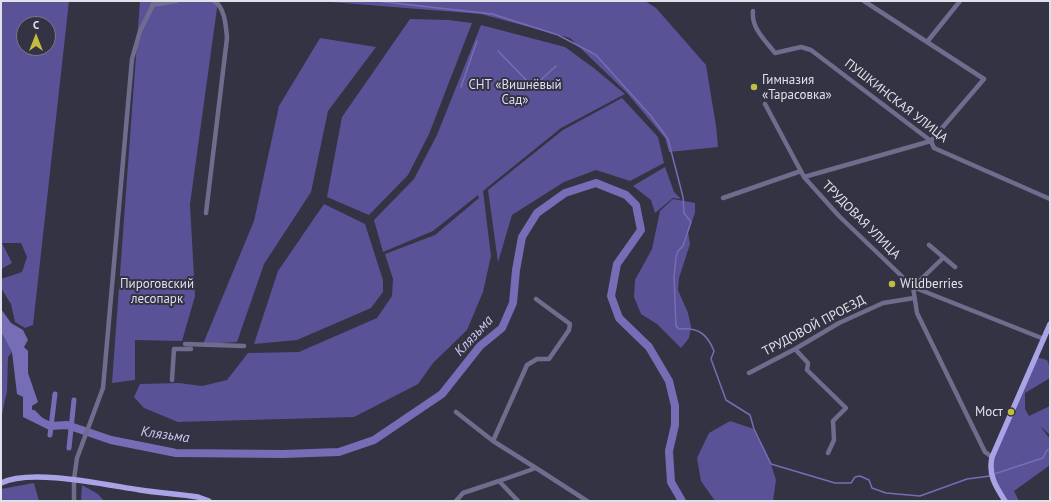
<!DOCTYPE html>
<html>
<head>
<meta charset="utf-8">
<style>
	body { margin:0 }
	#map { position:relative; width:1051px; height:502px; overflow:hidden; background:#333343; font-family:"PT Sans",sans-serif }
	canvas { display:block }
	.frame { position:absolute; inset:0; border:2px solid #e1e1ec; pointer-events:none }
	.north { position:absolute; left:16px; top:16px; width:40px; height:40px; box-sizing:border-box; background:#333343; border:1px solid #797987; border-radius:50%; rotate:0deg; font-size:11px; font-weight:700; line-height:16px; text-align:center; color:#e1e1ec }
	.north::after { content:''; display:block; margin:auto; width:14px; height:18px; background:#c3bd3f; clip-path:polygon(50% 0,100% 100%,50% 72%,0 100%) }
</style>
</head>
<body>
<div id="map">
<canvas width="1051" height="502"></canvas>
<div class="frame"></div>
<div class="north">С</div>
</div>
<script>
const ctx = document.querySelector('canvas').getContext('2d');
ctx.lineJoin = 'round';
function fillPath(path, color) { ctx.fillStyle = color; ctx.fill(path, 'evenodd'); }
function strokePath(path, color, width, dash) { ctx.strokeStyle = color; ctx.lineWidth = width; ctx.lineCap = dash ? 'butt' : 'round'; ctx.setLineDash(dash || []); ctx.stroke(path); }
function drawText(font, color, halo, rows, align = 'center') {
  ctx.font = font + ' "PT Sans",sans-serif'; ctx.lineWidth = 4; ctx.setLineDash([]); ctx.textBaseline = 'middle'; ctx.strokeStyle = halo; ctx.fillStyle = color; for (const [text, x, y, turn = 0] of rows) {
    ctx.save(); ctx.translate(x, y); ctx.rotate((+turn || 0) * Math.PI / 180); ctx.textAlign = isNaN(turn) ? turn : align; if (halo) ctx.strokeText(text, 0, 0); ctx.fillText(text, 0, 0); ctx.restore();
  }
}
fillPath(new Path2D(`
	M1,1H69L33,325L25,328L15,322L11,304L1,288V279L22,272L27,257L21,243H2L12,263L1,269ZM24,24H48V48H24Z
	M140,1H218L190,204L195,296L182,341L135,340V380L112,383Z
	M645,1L656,8L706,65L716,126L718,147L669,152L665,138L627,93L570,38L481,14L331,2Z
	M410,19L448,20L472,23L429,134L408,175L369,215L327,197L342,117Z
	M481,25L565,47L595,69L625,94L561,128L483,191L491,256L483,292L467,330L433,363L418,384L354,417L178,422L144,408L134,397L140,384L179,383L202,386L227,380L248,353L299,352L377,318L392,296L393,279L385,254L435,235L479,198L478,195L433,231L383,252L374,220L414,179L437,135Z
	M320,38L376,47L328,111L311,192L264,264L237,342L203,344L254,221L279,106Z
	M622,98L658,137L664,163L630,181L596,170L564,182L512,215L498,262L488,190L563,130Z
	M665,167L674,192L681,199L673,198L655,213L651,200L633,186Z
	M673,199L695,203V213L688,232L690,244L679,278L678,290L688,313L691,327L689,338L681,348L657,324L641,314L634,297L635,280L652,249L660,211Z
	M324,204L365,224L383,280V292L371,308L297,340L254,344L278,271Z
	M1,332L12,352L8,357L7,391L1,419Z
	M1036,357L1047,360L1050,367V378L1025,393V409L1029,416L1050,406V435L1040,426L1050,439V465L1014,491L1019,501H1008L994,484L992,457Z
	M730,421L754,429L770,461L776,480L773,501H715L701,481L697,458L709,433Z
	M34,483L39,501H1V489Z
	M82,485L98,494L104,501H81Z`), '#5a5297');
fillPath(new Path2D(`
	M1,309L11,323L23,330L28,340L24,347L28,351V373L38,402L32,406V410L42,419L37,424L23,417V397L17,394L12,352L1,332Z`), '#756eb6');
strokePath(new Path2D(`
	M376,1L492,14L558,35L596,55L651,116L668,139L683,197L684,213L691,222L683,246L678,251L676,257L674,277L676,326L679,329C697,327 707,333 714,351L711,359L726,400L750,415L754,429L771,464L835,483H851L855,477L860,476L869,480L872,488L886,493L920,496L967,479L990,476
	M498,51L533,87L556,66
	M461,87L477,41
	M994,474L1043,458L1047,450L1050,449`), '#756eb6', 1.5);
strokePath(new Path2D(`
	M50,435L55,394
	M69,448L74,400`), '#756eb6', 5);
strokePath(new Path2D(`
	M33,414L40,421L50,426L67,425L111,440L176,453L283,454L339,452L374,440L442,394L480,346L502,328L513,303L516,270L522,237L537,213L565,193L596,183L626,195L636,205L641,230L617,264L611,296L619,318L649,347L669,381L675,406V425L669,451L671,482L682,501`), '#756eb6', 8);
strokePath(new Path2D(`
	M152,5L177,1
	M753,11C751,28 765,40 775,53L801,47L811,50L931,141L934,148L1050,199
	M927,42L960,1
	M765,104L804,177L839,216L913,287L917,313L985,452L992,457
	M804,177L931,141L984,79L864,1
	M723,198L801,171
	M206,213L227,38C226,27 225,7 214,1
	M929,245L955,267
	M913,287L1044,339
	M913,287L943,258
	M536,299L570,324L569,330L549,359H537L527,365L493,441L536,468
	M185,344L244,346
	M795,349L808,363L807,370L846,408L833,421L834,440L828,453
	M749,373L795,349L839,323L883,303L914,298
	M172,380L174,349H191
	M456,412L493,441
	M74,501V479L77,458L103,388L132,59L140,31L155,1
	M456,501L463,493L499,481
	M518,501L499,481L536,468L587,501`), '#6f6d8d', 4.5);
strokePath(new Path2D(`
	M1,483C31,468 106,485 140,490C159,493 179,494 198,497L209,501
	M1005,501C996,487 988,475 992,457L1050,324`), '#a8a4e5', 5.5);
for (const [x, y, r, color] of [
	[754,87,4,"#c3bd3f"],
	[892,284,4,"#c3bd3f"],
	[1011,412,4,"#c3bd3f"]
]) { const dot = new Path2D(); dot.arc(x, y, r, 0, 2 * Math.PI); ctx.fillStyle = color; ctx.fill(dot); strokePath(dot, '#333343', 1.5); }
drawText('13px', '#e1e1ec', '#333343', [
	["Гимназия",762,80],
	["«Тарасовка»",762,95],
	["Wildberries",900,284],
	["Мост",1003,412,"right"]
], 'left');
drawText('13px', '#dfdff4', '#333343', [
	["СНТ «Вишнёвый",515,85],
	["Сад»",515,100],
	["Пироговский",157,284],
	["лесопарк",157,299]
]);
drawText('13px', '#e1e1ec', '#333343', [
	["ПУШКИНСКАЯ УЛИЦА",896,101,38],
	["ТРУДОВАЯ УЛИЦА",861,220,45],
	["ТРУДОВОЙ ПРОЕЗД",814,326,-28]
]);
drawText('italic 14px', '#c8c7ef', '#333343', [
	["Клязьма",474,336,-47],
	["Клязьма",165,435,8]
]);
</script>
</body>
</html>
